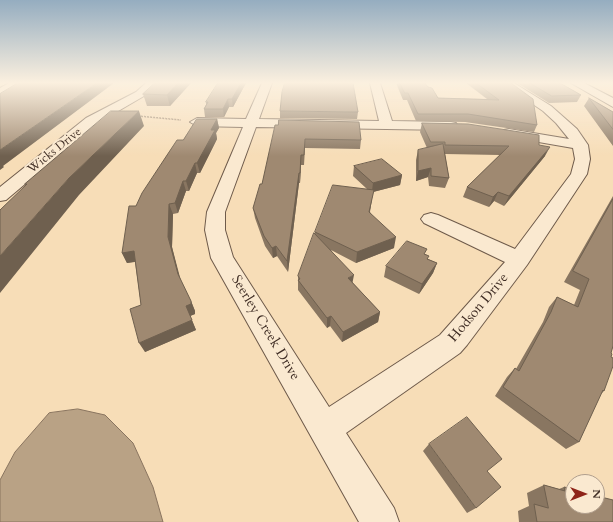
<!DOCTYPE html>
<html>
<head>
<meta charset="utf-8">
<style>
	body { margin:0 }
	#map { position:relative; width:613px; height:522px; overflow:hidden; background:#f7ddb7; font-family:Cardo,serif }
	canvas { display:block }
	.north { position:absolute; left:565px; top:474px; width:40px; height:40px; box-sizing:border-box; background:#fae9d0; border:1px solid #b09e8c; border-radius:50%; rotate:90deg; font-size:11px; font-weight:700; line-height:16px; text-align:center; color:#402e25 }
	.north::after { content:''; display:block; margin:auto; width:14px; height:18px; background:#8f2418; clip-path:polygon(50% 0,100% 100%,50% 72%,0 100%) }
</style>
</head>
<body>
<div id="map">
<canvas width="613" height="522"></canvas>
<div class="north">N</div>
</div>
<script>
const ctx = document.querySelector('canvas').getContext('2d');
ctx.lineJoin = 'round';
function fillPath(path, color) { ctx.fillStyle = color; ctx.fill(path, 'evenodd'); }
function strokePath(path, color, width, dash) { ctx.strokeStyle = color; ctx.lineWidth = width; ctx.lineCap = dash ? 'butt' : 'round'; ctx.setLineDash(dash || []); ctx.stroke(path); }
function drawText(font, color, halo, rows, align = 'center') {
  ctx.font = font + ' Cardo,serif'; ctx.lineWidth = 4; ctx.setLineDash([]); ctx.textBaseline = 'middle'; ctx.strokeStyle = halo; ctx.fillStyle = color; for (const [text, x, y, turn = 0] of rows) {
    ctx.save(); ctx.translate(x, y); ctx.rotate((+turn || 0) * Math.PI / 180); ctx.textAlign = isNaN(turn) ? turn : align; if (halo) ctx.strokeText(text, 0, 0); ctx.fillText(text, 0, 0); ctx.restore();
  }
}
const water = new Path2D(`
	M78,409L105,415L133,443L153,487L163,522H0V480L15,452L49,413Z`);
fillPath(water, '#b9a285');
strokePath(water, '#89745f', 1);
const minor = new Path2D(`
	M9,83H22L0,95V88Z
	M146,83H157L144,96L96,124L6,200L0,201V187L86,118L136,92Z
	M262,83H272L259,119L379,121L370,83H380L392,121L451,122L456,123L458,126L456,129L451,130L256,127L225,212V230L233,257L329,407L440,335L505,262L424,223L421,219L424,215L431,213L438,215L515,249L571,174L575,159L573,148L504,136L502,133L504,130L509,129L569,139L556,123L543,111L502,83H514L551,106L577,129L588,145L590,159L587,174L527,265L467,345L460,353L346,433L394,508L399,522H359L211,258L205,230L207,212L243,127L197,126L190,122L197,118L246,119Z`);
const tertiary = new Path2D(`
	M571,83H584L613,98V107Z`);
strokePath(minor, '#6e5a4a', 2);
strokePath(tertiary, '#6e5a4a', 2);
strokePath(new Path2D(`
	M138,116L181,120`), '#402e25', 1.5, [0.5, 1]);
fillPath(minor, '#fae9d0');
fillPath(tertiary, '#fae9d0');
fillPath(new Path2D(`
	M191,83L170,106H147L143,94Z
	M246,83L233,107H229L224,117H205L204,109L206,105V102Z
	M396,83H425L428,87L438,98L487,99L466,83H511L537,125L534,132L465,122L416,121L407,100H403Z
	M517,83H560L581,95L577,102L549,103Z
	M589,98L613,112V146L584,106Z
	M280,111L358,112L357,119L280,118Z
	M217,119L219,128L216,133L217,139L200,173H197L189,191H186L178,213L173,214L172,247L180,280L191,301L195,311V314L190,316L196,330L145,352L141,305L135,262L127,263L122,253L136,206L183,140Z
	M422,123L539,145L545,156L504,206L494,201L489,207L463,197L467,187L500,155L445,154L449,178L445,188L429,186L428,177L416,181V160L418,150L427,148L420,132Z
	M278,125L361,140L360,149L305,148L304,165H301L300,183H299L288,272L277,256L273,258L265,246L255,218L253,208L262,184Z
	M354,166L402,175L400,185L373,192L370,212L394,248L356,263L331,250L353,283L380,312L378,322L342,342L330,326L327,328L298,290V276L315,232L367,189L353,176Z
	M613,196V346L611,353V357L604,391L601,394L579,442L566,449L495,396L507,377L515,368L516,369L543,322L549,307L557,297L574,305L580,290L564,282Z
	M426,254L428,259L437,263L433,273L419,294L384,277L386,266Z
	M429,444L476,508L467,513L423,451Z
	M544,485L559,489L564,487L613,522H519L518,511L529,506L527,493Z`), '#897661');
fillPath(new Path2D(`
	M97,83H114L3,166L4,167L0,170V150Z
	M178,83H191L170,106L167,95Z
	M241,83H246L233,107L232,99Z
	M228,99L229,107L224,117L223,109Z
	M139,111L144,126L79,195L0,293V256L69,178Z
	M217,119L219,128L216,133L217,139L200,173L197,163L211,130Z
	M550,147L545,156L504,206L509,196Z
	M301,155V165L300,183V173Z
	M195,163L197,173L189,191L186,181Z
	M431,168L428,177L416,181L418,171Z
	M299,173V183L288,272L287,261Z
	M402,175L400,185L373,192L368,222L373,183Z
	M183,181L186,191L178,213L175,203Z
	M498,192L494,201L489,207L493,197Z
	M169,204L173,214L172,247L182,285L178,274L168,237Z
	M396,237L394,248L356,263L357,252Z
	M276,246L277,256L273,258L272,248Z
	M134,251L139,261L127,263L122,253Z
	M437,263L433,273L419,294L422,284Z
	M354,275L352,285L348,278Z
	M191,301L195,311V314L190,316L186,306Z
	M380,312L378,322L342,342L343,332Z
	M331,316L330,326L327,328V318Z
	M192,320L196,330L145,352L139,343Z`), '#6f604f');
const building = new Path2D(`
	M18,83H97L0,150V94Z
	M155,83H178L167,95L143,94Z
	M218,83H241L232,99H228L223,109H204L208,102H206Z
	M285,83H353L358,112L280,111L282,92Z
	M400,83H425L428,87L432,88L438,98L499,100L476,83H511L533,99L537,125L468,114H418L408,93H405Z
	M530,83H560L581,95L552,96Z
	M589,98L613,112V129Z
	M111,111H139L69,178L0,256V210L27,184H25Z
	M197,119H217L211,130H215L197,163H195L186,181H183L175,203L169,204L168,237L178,274L191,301V304L186,306L192,320L139,343L130,309L141,305L134,251L122,253L129,206H136L142,193L177,140H183Z
	M279,120L359,122L361,140L305,139L304,155H301L300,173H299L287,261L276,246L272,248L264,236L253,208L260,184H262L275,125H278Z
	M422,123L468,124L539,135V145L550,147L509,196L498,192L493,197L467,187L509,146L445,145V142H431Z
	M443,144L449,178L431,176V168L418,171V150Z
	M382,159L402,175L373,183L354,166Z
	M333,185L374,190L369,212L396,237L357,252L315,232Z
	M613,199V346L611,353L612,354L611,357L613,358V366L604,391L603,390L579,442L503,387L515,368L519,371L551,312L557,297L578,307L589,279L573,271Z
	M314,233L354,275L348,278L380,312L343,332L331,316L327,318L298,280L300,279L298,276Z
	M407,241L427,249L424,254L429,256L427,259L437,263L422,284L386,266Z
	M467,417L502,459L487,471L501,487L476,508L429,444Z
	M544,485L565,491L564,487L573,489V506H597V496L613,500V522H537L534,504L548,508Z`);
fillPath(building, '#9f8971');
strokePath(building, '#6f604f', 1);
const sky = ctx.createLinearGradient(0, 0, 0, 156);
sky.addColorStop(0, '#95adc0');
sky.addColorStop(0.53, '#fbf0df');
sky.addColorStop(1, '#fbf0df00');
ctx.fillStyle = sky;
ctx.fillRect(0, 0, 613, 156);
drawText('12px', '#402e25', '#fae9d0', [
	["Wicks Drive",55,151,-39]
]);
drawText('14px', '#402e25', '#fae9d0', [
	["Hodson Drive",479,308,-50],
	["Seerley Creek Drive",265,328,59]
]);
</script>
</body>
</html>
